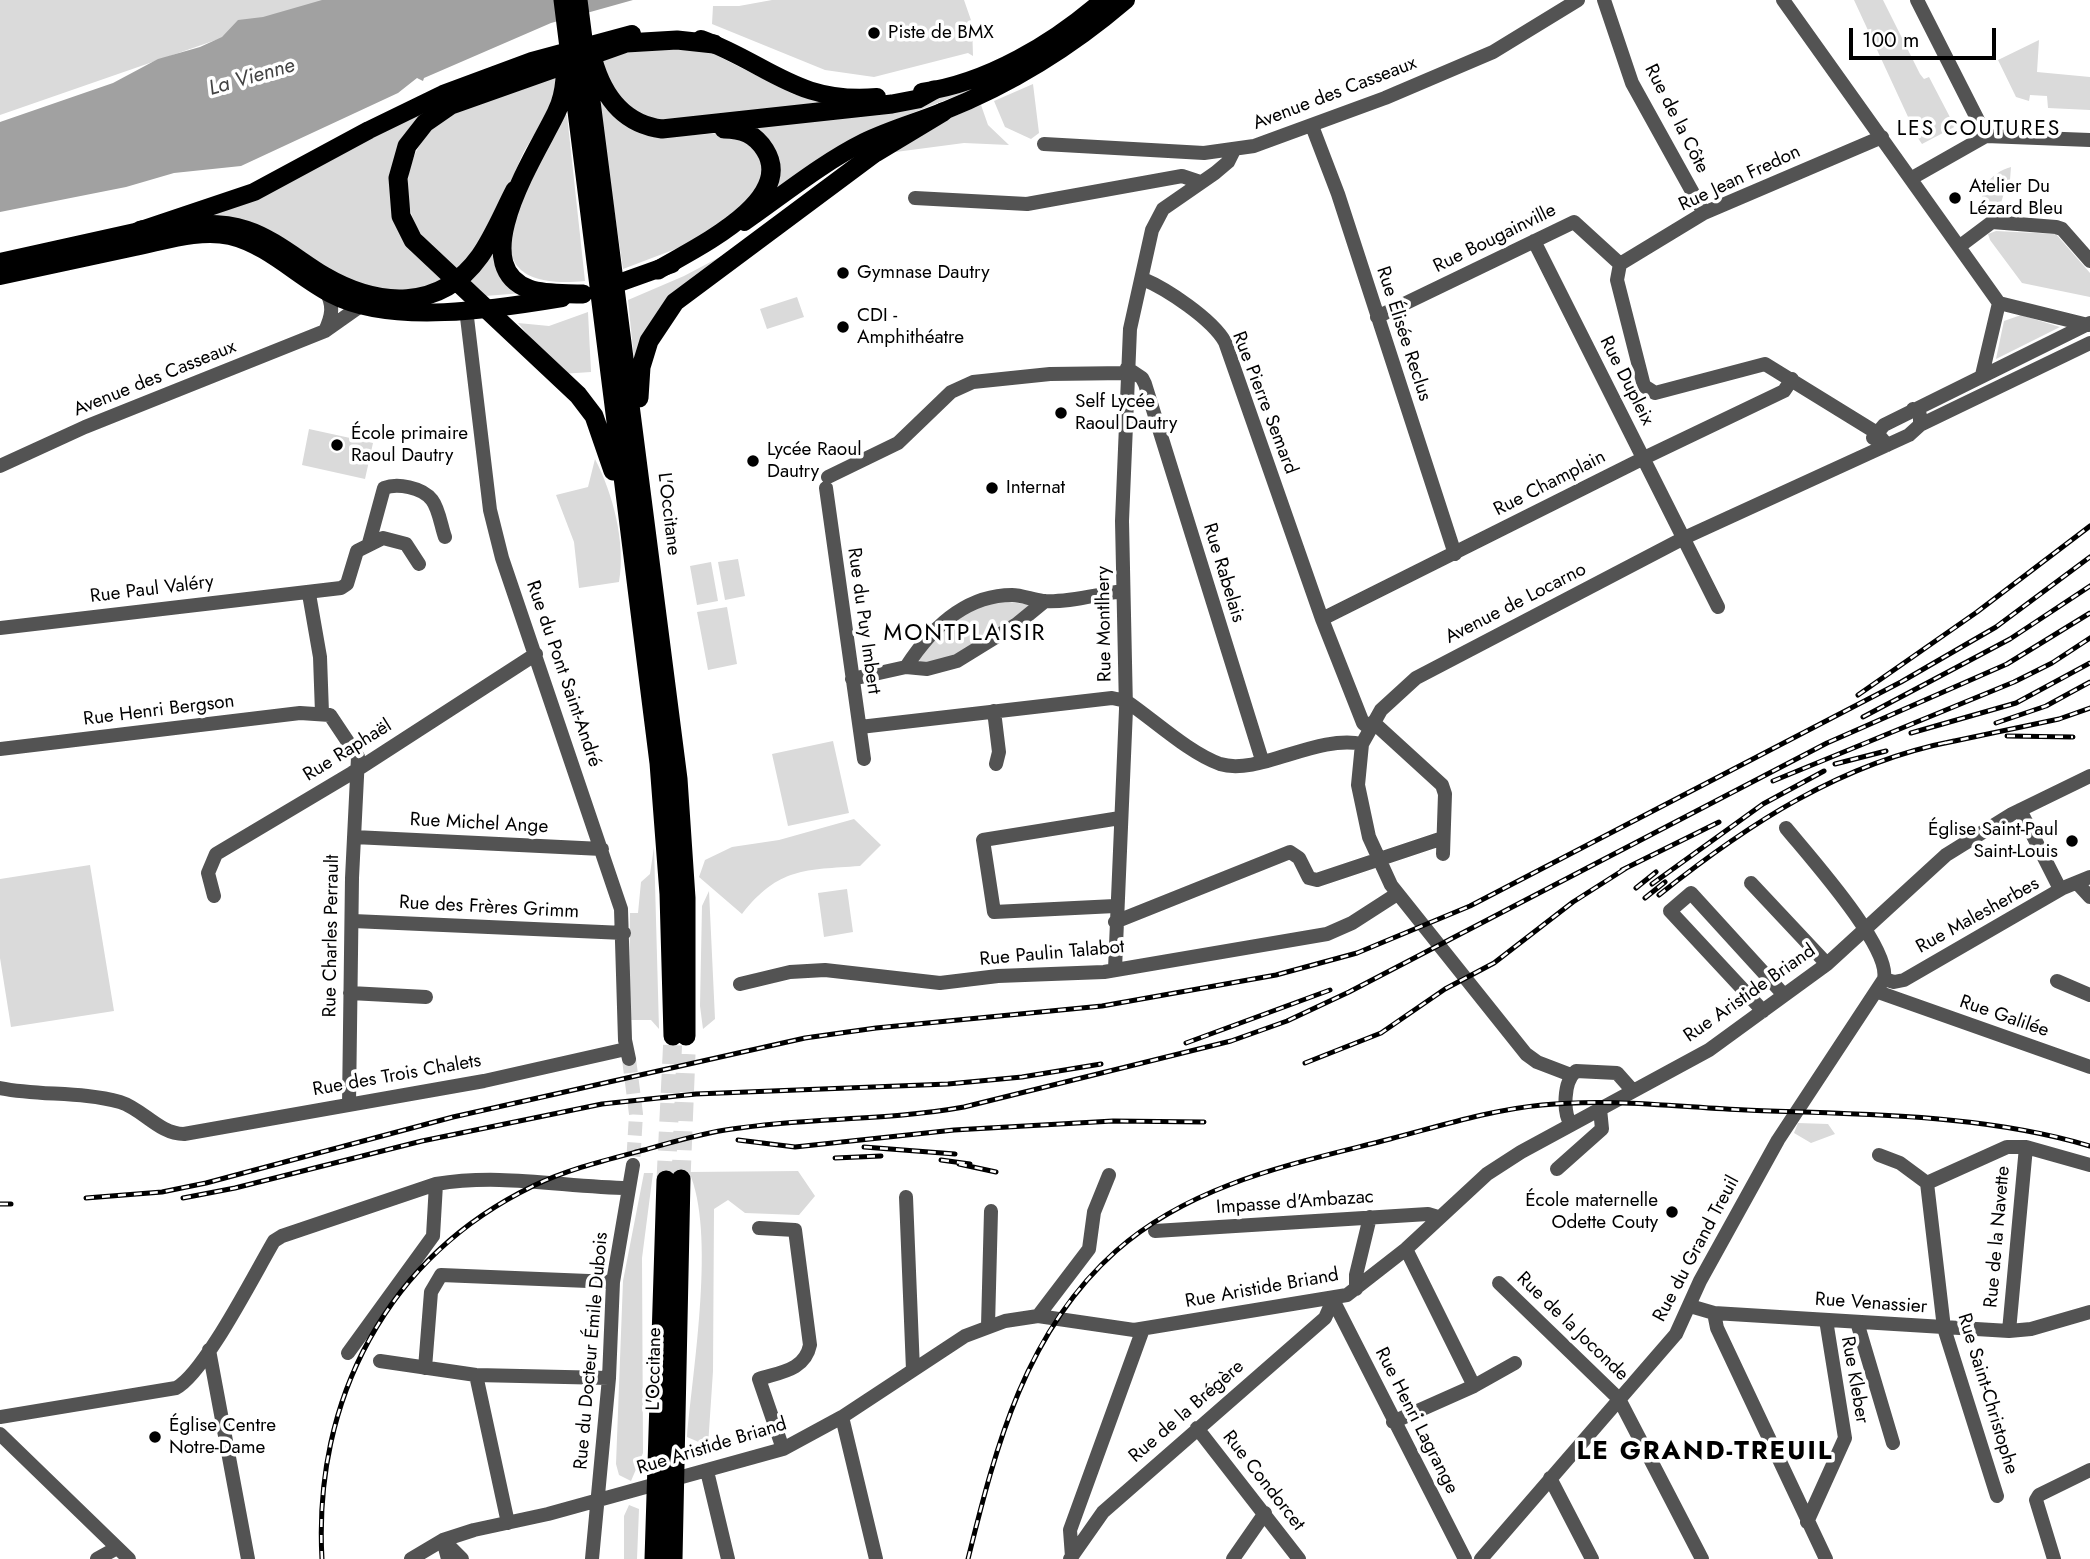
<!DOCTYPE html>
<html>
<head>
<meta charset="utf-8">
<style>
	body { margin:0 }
	#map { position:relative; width:2090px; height:1559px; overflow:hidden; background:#fff; font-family:Jost,sans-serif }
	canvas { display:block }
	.scale { position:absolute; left:1849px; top:28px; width:147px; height:32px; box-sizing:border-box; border:4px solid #000; border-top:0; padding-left:9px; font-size:21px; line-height:24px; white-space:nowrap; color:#000; -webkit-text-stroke:5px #fff; paint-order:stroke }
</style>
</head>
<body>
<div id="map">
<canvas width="2090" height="1559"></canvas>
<div class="scale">100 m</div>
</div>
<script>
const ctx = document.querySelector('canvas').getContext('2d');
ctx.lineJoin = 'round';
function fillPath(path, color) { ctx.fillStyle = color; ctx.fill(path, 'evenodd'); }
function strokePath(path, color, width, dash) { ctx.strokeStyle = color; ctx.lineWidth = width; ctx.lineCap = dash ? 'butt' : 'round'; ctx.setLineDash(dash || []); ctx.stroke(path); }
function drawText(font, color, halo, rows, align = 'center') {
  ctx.font = font + ' Jost,sans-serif'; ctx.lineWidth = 7; ctx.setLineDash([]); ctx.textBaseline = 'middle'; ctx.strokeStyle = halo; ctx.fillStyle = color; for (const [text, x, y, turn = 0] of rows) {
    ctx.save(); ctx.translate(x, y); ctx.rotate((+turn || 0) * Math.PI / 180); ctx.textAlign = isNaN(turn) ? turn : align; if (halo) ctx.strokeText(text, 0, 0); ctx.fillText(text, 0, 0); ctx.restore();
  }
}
fillPath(new Path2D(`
	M0,0H331L0,115Z
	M772,0H964L972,23L973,56L968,53L874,77L825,70L712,24L713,6H739Z
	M1854,0H1883L1920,74L1924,79L1929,77L1953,123L1958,125L1922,144L1907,122L1909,119Z
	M2039,40L2037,72L2090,77V110L2048,108L2047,96L2030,95L2029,101L2016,97L1998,60Z
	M640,46L706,50L793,94L829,104L658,122L619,103L599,57Z
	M556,74C559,108 534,130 521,158C504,198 488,240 458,272C447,262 433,251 424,238C391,192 411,138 454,108C471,97 533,82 556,74Z
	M978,84L979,87L902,117L845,144L775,194L749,123Z
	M1033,84L1039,133L1031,139L1005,127L994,101Z
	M596,87L667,137L735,132L764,155L757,198L686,245L623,269Z
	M981,105L988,125L1009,145L964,143L888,153L938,123Z
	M418,111L423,117L391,195L444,282L396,295L169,224Z
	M563,115H567L585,281C451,294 532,177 563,115Z
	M2011,167L2009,193H2004L2001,203L1986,213C1975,191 1990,173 2011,167Z
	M1996,231L2056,234L2090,273V297L2022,283L1990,240L1988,234Z
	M495,239L523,293L485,296L467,280Z
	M735,249L684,290L635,369L628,300L684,276Z
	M797,297L804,317L767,329L760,309Z
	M588,312L591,372L561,374L518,323L549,326Z
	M2021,315L2060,327L1996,359L2004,321Z
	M309,429L373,443L365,479L302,465Z
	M595,459C613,494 626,543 619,582L579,588L574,542L556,495L588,487Z
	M738,559L745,596L725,600L718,562Z
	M711,562L718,601L697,605L690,566Z
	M992,600L1034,605L954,658L922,664L918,659C939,633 960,610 992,600Z
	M727,607L737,664L708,670L697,612Z
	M833,741L849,813L788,826L772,754Z
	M854,819L881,845L860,866C805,870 779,867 742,914L699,877L705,860L732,847L779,840Z
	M654,847L659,1029L651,1020H629L630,913H638L641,882L650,874Z
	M90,865L114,1011L11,1027L0,958V879Z
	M847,889L853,932L824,937L818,893Z
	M709,891L715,1019L703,1029L700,1006L702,906Z
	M1798,1123L1828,1124L1835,1134L1811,1143L1794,1133Z
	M798,1171L815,1196L799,1215L745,1213L728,1200L714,1209L713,1371L708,1446L687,1437C693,1368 716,1232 689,1172Z
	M644,1173H653L642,1258L643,1453L631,1481L619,1475L616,1464L623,1281Z
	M629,1505L639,1509L637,1559H624V1516Z`), '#dadada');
fillPath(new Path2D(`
	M322,0H633L551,23L424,78L423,81L417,78L398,93L241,166L174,173L126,187L0,212V122L113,83L158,59L200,47L222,37L238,20L263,17Z`), '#a1a1a1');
strokePath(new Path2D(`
	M629,1059L636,1114L633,1165`), '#d9d9d9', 14, [14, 7]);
strokePath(new Path2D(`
	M681,1179L686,1054
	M666,1180L673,1036`), '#d9d9d9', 19, [19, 10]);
strokePath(new Path2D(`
	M1604,0L1632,83L1704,213
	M1783,0L1999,303
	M1917,0L1986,136
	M1312,126L1338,194L1455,554
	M1044,144L1204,153L1254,146L1385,98L1493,52L1578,0
	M1912,178L1986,136L2090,140
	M915,198L1027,204L1182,176L1200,182
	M1534,241L1718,607
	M1960,246L1992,222L2056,227L2062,229L2090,261
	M1620,264L1617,280L1644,386L1655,393L1765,364L1877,433L1887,445
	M1620,264L1704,213L1882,137
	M1143,279C1167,289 1212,319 1225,342L1322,619L1363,723L1369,728
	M466,309L490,510L502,558L621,909L625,1040L629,1059
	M1377,317L1574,222L1620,264
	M325,331C332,316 334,306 326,291
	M1127,368L1142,378L1145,384L1262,760
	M1982,375L1999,303L2088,325
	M1920,425L2090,343
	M1873,438L1884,425L2090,323
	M0,466L85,427L325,331L359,307
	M828,477L898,443L951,392L973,382L1050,374L1127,373
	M826,488L864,759
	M369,543L384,488C397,483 422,487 432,500C439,509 441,526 445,537
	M309,594L320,657L322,713
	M1322,619L1644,458L1784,391L1792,379
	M0,628L341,588L347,584L357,551L383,538L406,544L419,564
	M906,667C930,630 965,595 1012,595C1022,595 1033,600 1043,601C1068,603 1098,594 1123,591
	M852,679L906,667L927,669L957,661L1017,624L1045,601
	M994,711L999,752L996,764
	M1373,722L1442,785L1445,794L1443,854
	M860,727L1112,698L1126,701C1154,720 1189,753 1220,764C1258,776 1317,734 1362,744
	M0,749L300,713L330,715L358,757L352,878L349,1104
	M2020,810L2058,885L2063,888
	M354,837L602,849
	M1751,883L1827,964
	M2078,884L2090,897
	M214,896L208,873L216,854L352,773L536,654
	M1115,906L994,912L983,840L1120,818
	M353,921L624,933
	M1115,922L1290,852L1299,858L1309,878L1317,880L1443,838
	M1115,969L1126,709L1122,521L1130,329L1152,230L1163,209L1215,173L1228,162L1234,150
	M1884,979L1894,982L1904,980L2063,888L2090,877
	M2057,981L2090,995
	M740,984L790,972L825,970L940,983L998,976L1104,972L1327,934L1352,923L1397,894
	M1878,992L2090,1067
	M350,993L426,997
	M1763,1011L1670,911L1691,893L1784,995
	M1571,1075L1537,1062L1526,1054L1391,885L1369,837L1358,785L1362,744L1381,710L1416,678L1684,538L1909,435L1920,425V415L1913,409
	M0,1088C40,1096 81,1091 120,1102C143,1109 159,1134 184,1134L484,1081L626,1049
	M1571,1125C1563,1112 1563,1082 1576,1071L1617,1073L1633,1091
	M1879,1155L1900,1163L1927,1183
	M1557,1169L1602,1129L1600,1109
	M906,1197L913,1370
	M759,1228L795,1230L810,1345C805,1370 781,1372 759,1379L783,1449
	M1155,1231L1428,1214L1438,1217
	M1406,1249L1474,1386
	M1499,1283L1619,1399L1702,1559
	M1356,1289V1275L1370,1217
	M1333,1300L1465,1559
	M1690,1306L1714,1313L2009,1331L2031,1329L2090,1312
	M1714,1313L1717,1328L1826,1559
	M1038,1316L1089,1249L1094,1212L1109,1175
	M1857,1322L1893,1443
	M988,1326L991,1211
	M2009,1331L2026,1147
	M209,1350L248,1559
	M348,1353L433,1236L436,1184
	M380,1361L476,1375L609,1378
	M425,1368L431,1292L441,1275L613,1282
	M476,1375L508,1523
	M0,1417L176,1388C204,1374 255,1273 274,1241L282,1236L436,1184C501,1173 564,1187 629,1188
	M842,1417L876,1559
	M1393,1422L1474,1386L1515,1363
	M1197,1428L1299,1559
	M0,1434L129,1559
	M707,1471L728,1559
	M1550,1478L1592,1559
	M1997,1496L1944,1328L1927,1183L2007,1147H2026L2090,1165
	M1807,1522L1845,1438L1826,1320
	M1072,1557L1070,1530L1143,1329
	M97,1559L117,1548
	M411,1559L443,1540L474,1530L548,1514L783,1449L842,1417L965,1336L1005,1321L1038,1316L1134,1330L1347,1295L1406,1249L1487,1174L1521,1152L1709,1050L1827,964L1946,855L2012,814L2090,776
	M448,1559L443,1540L462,1559
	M592,1559L609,1378L613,1282L633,1165
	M1070,1559L1103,1512L1325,1318L1333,1300
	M1233,1559L1265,1513
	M1481,1559L1676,1334L1700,1281L1778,1140L1884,979C1891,947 1808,855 1786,828
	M2054,1559L2036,1500L2039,1495L2090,1470`), '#535353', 14);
strokePath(new Path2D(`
	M701,39C769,64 797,104 877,97
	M922,92C987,83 1054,43 1103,0
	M744,222C783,195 822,163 864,142C891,129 917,122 944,111C1012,84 1070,48 1126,0
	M0,262L135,232L254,192L369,130L443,94L532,61L632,34
	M0,276C45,266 90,257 135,247C165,241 200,229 230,236C268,245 298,277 331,294C391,326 496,309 562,298
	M602,289L672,264`), '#000', 18);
strokePath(new Path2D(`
	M563,0L659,763L669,894L673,1036
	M578,0L678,779L686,898V1036
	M593,60C603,96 623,124 662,129L892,104L918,99L934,90
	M565,79C564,90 562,101 557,111C541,147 461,264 529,289C545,295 566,293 583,294
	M141,230C175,227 212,219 246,230C274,239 299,261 324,276C377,307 440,312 480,256C494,236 504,211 515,190
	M658,270C693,249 797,201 765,150C755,134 742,129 724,129
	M639,398L641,367L649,341L675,302L875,153L943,112
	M613,471L594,416L578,395L413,240L401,216L398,178L407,146L425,123L451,105L626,43L677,40L714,44
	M654,1559L666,1180
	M673,1559L681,1179`), '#000', 19);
const rail = new Path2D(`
	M1858,695L1977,612L2090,526
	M1863,717L2010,639L2090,586
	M1996,723L2046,706L2090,682
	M1911,733L2016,703L2090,663
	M2007,736L2073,737
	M1945,743L2059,719L2090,708
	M1835,764L1886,751
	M1773,781L2014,682L2052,663L2090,638
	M1622,870L1719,822
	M1652,884L1763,804L1824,771
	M1636,888L1656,872
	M1659,895C1748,824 1841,763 1954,741
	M1645,898L1665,882
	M1186,1043L1330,990
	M1305,1063L1381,1033L1445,989L1494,963L1573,902L1628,867
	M738,1140L795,1147L954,1130L1113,1121L1204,1122
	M864,1147L955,1154
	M835,1158L881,1156
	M941,1160L970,1164
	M959,1164L996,1172
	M86,1198L162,1192L206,1183L453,1117L805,1038L876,1028L1102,1006L1276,975L1357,953L1470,906L1901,682L1996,627L2090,557
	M183,1198L235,1188L422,1141L602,1104L696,1094L948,1084L1022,1077L1101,1064
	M0,1204H11
	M322,1559C313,1400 387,1257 533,1186C568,1169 606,1160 644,1150C673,1142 702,1133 732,1129C809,1117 887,1121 964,1107L1231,1041L1287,1021L1349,992L1827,743L2007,664L2090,613
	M968,1559C996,1446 1025,1332 1116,1251C1193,1183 1293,1164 1390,1139C1440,1126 1490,1110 1542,1105C1609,1098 1679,1107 1746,1110C1861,1115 1979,1113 2090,1146`);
strokePath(rail, '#000', 5);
strokePath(rail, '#fff', 2.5, [8]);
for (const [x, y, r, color] of [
	[874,33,7,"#000"],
	[1955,198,7,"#000"],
	[843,273,7,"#000"],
	[843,327,7,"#000"],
	[1061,413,7,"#000"],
	[337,445,7,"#000"],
	[753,461,7,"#000"],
	[992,488,7,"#000"],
	[2072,841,7,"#000"],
	[1672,1212,7,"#000"],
	[155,1437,7,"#000"]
]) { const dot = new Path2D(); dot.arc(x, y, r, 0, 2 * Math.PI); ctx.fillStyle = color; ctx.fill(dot); strokePath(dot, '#fff', 2.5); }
drawText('19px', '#000', '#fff', [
	["Piste de BMX",888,33],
	["Atelier Du",1969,187],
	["Lézard Bleu",1969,209],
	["Gymnase Dautry",857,273],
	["CDI -",857,316],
	["Amphithéatre",857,338],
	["Self Lycée",1075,402],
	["Raoul Dautry",1075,424],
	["École primaire",351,434],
	["Raoul Dautry",351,456],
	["Lycée Raoul",767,450],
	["Dautry",767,472],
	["Internat",1006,488],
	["Église Saint-Paul",2058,830,"right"],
	["Saint-Louis",2058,852,"right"],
	["École maternelle",1658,1201,"right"],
	["Odette Couty",1658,1223,"right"],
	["Église Centre",169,1426],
	["Notre-Dame",169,1448]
], 'left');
drawText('19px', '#000', '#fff', [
	["Avenue des Casseaux",1335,94,-21],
	["Rue de la Côte",1676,119,63],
	["Rue Jean Fredon",1740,179,-25],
	["Rue Bougainville",1495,239,-26],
	["Rue Élisée Reclus",1403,334,72],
	["Avenue des Casseaux",155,379,-22],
	["Rue Dupleix",1626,381,63],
	["Rue Pierre Semard",1264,403,69],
	["Rue Champlain",1550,484,-27],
	["L'Occitane",668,514,83],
	["Rue Rabelais",1223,573,73],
	["Rue Paul Valéry",152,590,-7],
	["Avenue de Locarno",1516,604,-27],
	["Rue du Puy Imbert",863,621,82],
	["Rue Montlhery",1105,624,-91],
	["Rue du Pont Saint-André",563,674,71],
	["Rue Henri Bergson",159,711,-7],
	["Rue Raphaël",348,751,-32],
	["Rue Michel Ange",479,824,3],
	["Rue des Frères Grimm",489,908,3],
	["Rue Malesherbes",1978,916,-29],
	["Rue Charles Perrault",332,936,-89],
	["Rue Paulin Talabot",1052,954,-5],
	["Rue Aristide Briand",1750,994,-35],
	["Rue Galilée",2004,1017,19],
	["Rue des Trois Chalets",397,1076,-10],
	["Impasse d'Ambazac",1295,1203,-4],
	["Rue de la Navette",1998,1237,-85],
	["Rue du Grand Treuil",1697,1249,-62],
	["Rue Aristide Briand",1262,1289,-10],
	["Rue Venassier",1871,1304,4],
	["Rue de la Joconde",1572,1327,44],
	["Rue du Docteur Émile Dubois",592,1351,-85],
	["L'Occitane",655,1369,-89],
	["Rue Kleber",1854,1380,80],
	["Rue Saint-Christophe",1987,1394,73],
	["Rue de la Brégère",1187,1412,-41],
	["Rue Henri Lagrange",1416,1421,63],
	["Rue Aristide Briand",712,1447,-17],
	["Rue Condorcet",1263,1481,52]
]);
drawText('italic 21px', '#424242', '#fff', [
	["La Vienne",252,78,-16]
]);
ctx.letterSpacing = '2px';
drawText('21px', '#000', '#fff', [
	["LES COUTURES",1979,130]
]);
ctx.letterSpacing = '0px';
ctx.letterSpacing = '2px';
drawText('23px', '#000', '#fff', [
	["MONTPLAISIR",965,634]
]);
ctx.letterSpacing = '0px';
ctx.letterSpacing = '2px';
drawText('bold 26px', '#000', '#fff', [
	["LE GRAND-TREUIL",1705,1453]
]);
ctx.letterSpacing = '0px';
</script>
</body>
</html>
